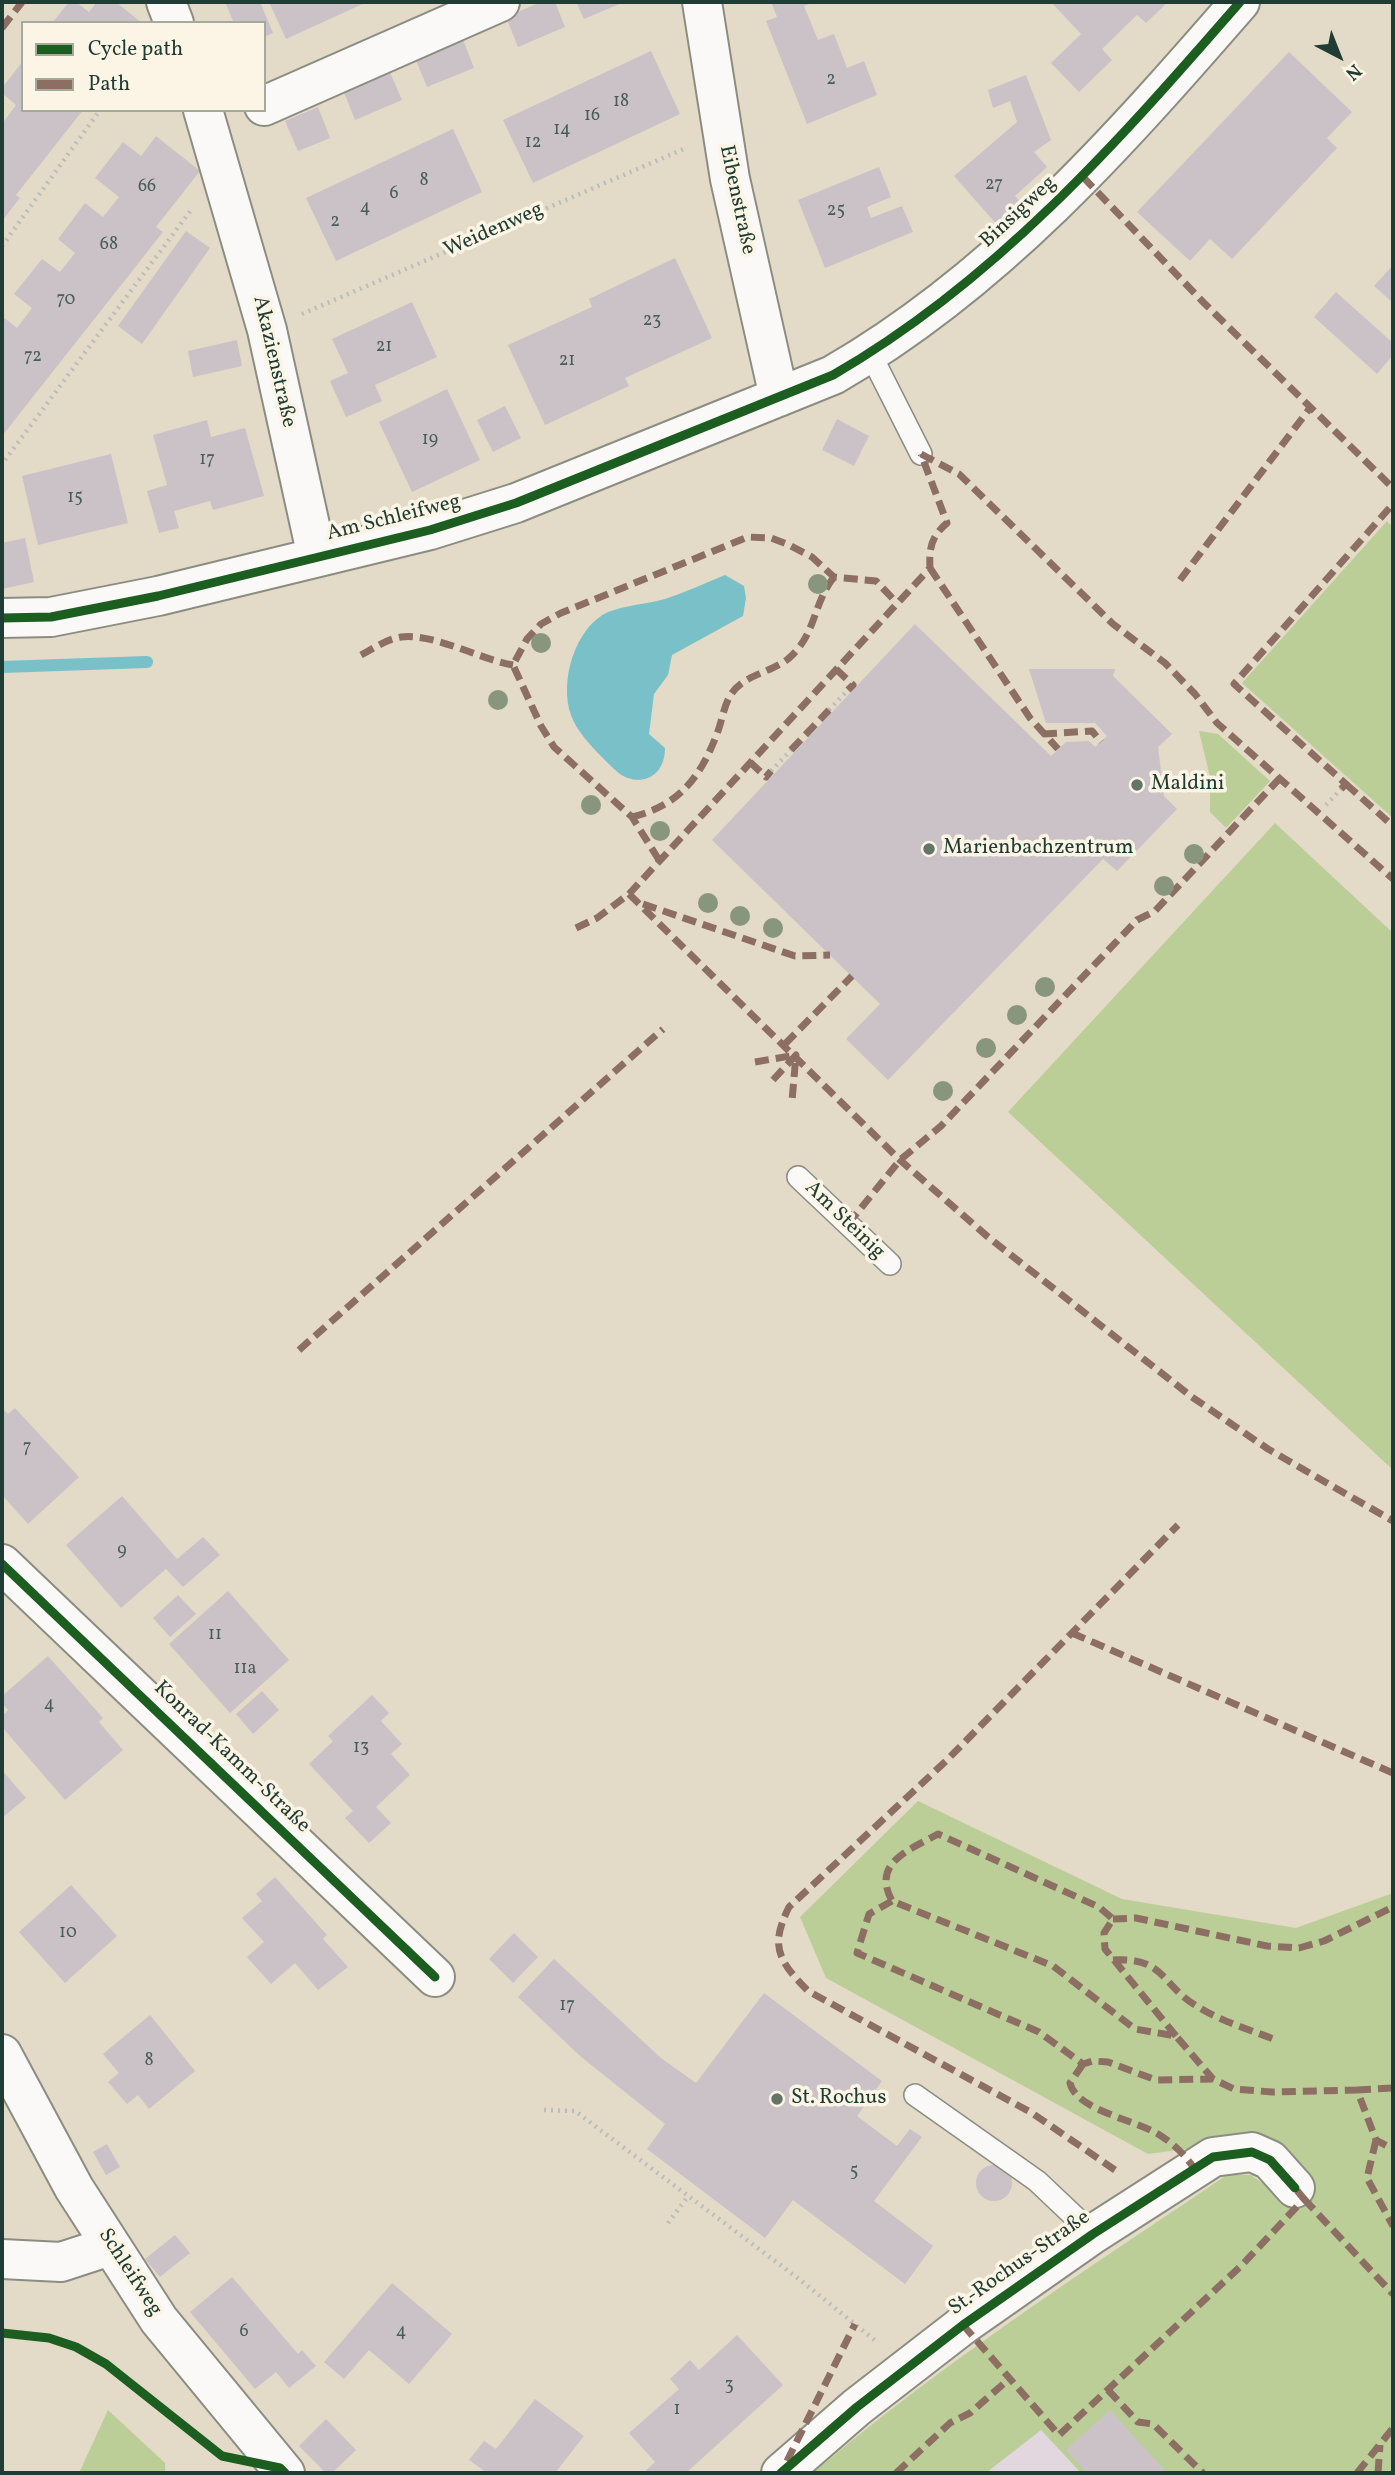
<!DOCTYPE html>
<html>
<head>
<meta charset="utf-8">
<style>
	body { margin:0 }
	#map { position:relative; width:1395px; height:2475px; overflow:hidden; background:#e3dac7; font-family:Vollkorn,serif }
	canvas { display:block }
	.frame { position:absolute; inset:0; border:4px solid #1f3d34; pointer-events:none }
	.legend { position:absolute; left:21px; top:21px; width:245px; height:91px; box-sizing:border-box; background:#fcf5e5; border:2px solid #a4ab9e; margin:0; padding:9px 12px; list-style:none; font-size:21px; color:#1f3d34 }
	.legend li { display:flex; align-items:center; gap:14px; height:35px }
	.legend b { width:35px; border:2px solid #a4ab9e }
	.north { position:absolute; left:1304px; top:21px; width:70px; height:70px; -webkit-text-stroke:5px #fcf5e5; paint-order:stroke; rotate:138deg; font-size:19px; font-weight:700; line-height:28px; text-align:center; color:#1f3d34 }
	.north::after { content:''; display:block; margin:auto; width:24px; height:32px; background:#1f3d34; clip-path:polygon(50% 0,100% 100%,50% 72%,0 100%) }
</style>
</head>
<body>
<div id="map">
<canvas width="1395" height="2475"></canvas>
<div class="frame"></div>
<ul class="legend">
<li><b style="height:9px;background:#1b5e20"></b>Cycle path</li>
<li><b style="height:9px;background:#8d6e63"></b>Path</li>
</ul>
<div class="north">N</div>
</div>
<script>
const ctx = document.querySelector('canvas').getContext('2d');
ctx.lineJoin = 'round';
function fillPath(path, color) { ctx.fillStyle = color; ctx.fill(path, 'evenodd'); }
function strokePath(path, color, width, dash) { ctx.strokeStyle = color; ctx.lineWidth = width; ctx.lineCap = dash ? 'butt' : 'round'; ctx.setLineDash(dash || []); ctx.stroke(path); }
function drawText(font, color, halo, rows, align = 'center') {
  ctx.font = font + ' Vollkorn,serif'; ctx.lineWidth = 7; ctx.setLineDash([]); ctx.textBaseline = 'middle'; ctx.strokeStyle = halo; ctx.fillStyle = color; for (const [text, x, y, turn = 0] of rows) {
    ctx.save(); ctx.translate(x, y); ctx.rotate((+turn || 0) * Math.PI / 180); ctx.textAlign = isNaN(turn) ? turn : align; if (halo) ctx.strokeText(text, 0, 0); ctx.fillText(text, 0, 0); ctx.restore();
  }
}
fillPath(new Path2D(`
	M1041,2429L1081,2473H986Z`), '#e2d7df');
fillPath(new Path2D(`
	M1387,521L1393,527V818L1242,683Z
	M1199,731L1218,734L1270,781L1226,828L1210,812V777Z
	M1275,823L1393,933V1470L1008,1112Z
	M918,1801L1122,1899L1296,1928L1393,1893V2473H1081L1041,2430L986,2473H813C943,2362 1086,2270 1227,2175H1251L1287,2200L1310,2179L1216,2145L1148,2154L826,1978L800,1917Z
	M108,2410L165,2463V2473H79Z`), '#bcce97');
fillPath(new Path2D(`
	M725,575L744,586L746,598L743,616L672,655L668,675L654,694L649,734L665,748C665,781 634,789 614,769C600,755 578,735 571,715C559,682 575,627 608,612C626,605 647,604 665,599C686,592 705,583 725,575Z`), '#79c0c8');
strokePath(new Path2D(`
	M2,667L147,662`), '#79c0c8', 12);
fillPath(new Path2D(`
	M69,2H76L89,12L97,2H116L142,23H52Z
	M225,2H260L273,33L264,37V23H234Z
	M269,2H367L286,39Z
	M541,2H555L565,27L518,47L506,17Z
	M576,2H624L584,19Z
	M771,2H814L804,6L818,40L834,34L847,68L864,61L877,95L807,124L766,21L777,17Z
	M1051,2H1168L1146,23L1137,15L1102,49L1112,60L1079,92L1051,63L1081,34Z
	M462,37L474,68L427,87L415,58Z
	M651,51L680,114L533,183L503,120Z
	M1289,52L1352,112L1327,138L1337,148L1232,259L1210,239L1190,261L1137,212Z
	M23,61V110H83L16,195L20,198L2,221V124L16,105L2,93V88Z
	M389,70L402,100L355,120L343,90Z
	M1026,75L1051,140L1034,152L1047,167L1015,196L1024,206L999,227L954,176L1017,122L1010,101L993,108L988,90Z
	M318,107L330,138L298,151L285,121Z
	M453,129L482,192L336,261L306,198Z
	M156,136L200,171L156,227L163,232L2,436V316L17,328L32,308L14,294L42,259L60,272L75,253L58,239L85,203L103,217L119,197L95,178L123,142L141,156Z
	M879,167L891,197L867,207L871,218L902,206L913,232L825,268L798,200Z
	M186,231L210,248L142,344L118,326Z
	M675,258L712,338L625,378L629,386L545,425L508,345L592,307L589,299Z
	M1393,265V303L1374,286Z
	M1336,292L1393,343V355L1377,374L1314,317Z
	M412,302L437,357L375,385L382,401L346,417L330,381L348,373L332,339Z
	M237,340L242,366L193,377L188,351Z
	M447,389L480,460L412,492L379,422Z
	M505,406L521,438L493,452L477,420Z
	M837,419L869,436L854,466L822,450Z
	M207,420L211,437L245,428L264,496L213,510L210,501L174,511L179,528L159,533L147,491L167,485L153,435Z
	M111,454L128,523L38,545L22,476Z
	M25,538L34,582L2,589V543Z
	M915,624L1051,756L1066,742L1089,741L1095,747L1107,736L1095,723H1046L1029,669H1115L1113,676L1172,734L1158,747L1164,796L1177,809L1117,871L1103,859L888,1080L846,1039L880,1004L712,840Z
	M2,1408L8,1414L15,1408L79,1477L28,1524L2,1495Z
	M122,1496L177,1559L203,1537L220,1555L183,1587L166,1569L121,1608L66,1545Z
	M228,1591L289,1660L230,1713L169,1644Z
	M178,1595L196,1614L170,1637L153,1618Z
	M48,1656L103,1718L99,1722L123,1750L65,1800L2,1727V1716L8,1710L2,1703V1696Z
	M262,1691L279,1710L253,1734L236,1714Z
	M372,1695L389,1713L381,1721L402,1744L391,1754L410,1775L376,1807L391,1823L369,1843L345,1818L353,1811L309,1764L333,1741L328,1736Z
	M2,1770L26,1798L2,1818Z
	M275,1877L327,1935L323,1939L348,1967L318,1990L295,1963L271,1984L247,1957L264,1942L242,1918L262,1901L256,1894Z
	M71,1885L117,1936L65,1983L19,1932Z
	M514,1933L538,1957L513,1983L489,1959Z
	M554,1959L661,2058L696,2083L764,1993L882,2081L857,2116L897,2146L910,2129L922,2137L874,2201L933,2246L905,2284L793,2200L765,2238L647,2149L665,2124L580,2056L518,1997Z
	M150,2015L195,2071L149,2109L138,2095L127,2104L108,2082L119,2073L103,2054Z
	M107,2144L120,2167L106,2175L93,2152Z
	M976 2183a18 18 0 1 1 36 0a18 18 0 1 1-36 0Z
	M175,2235L190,2253L160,2277L145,2259Z
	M232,2277L298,2354L302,2350L316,2366L289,2388L276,2372L255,2389L190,2312Z
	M392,2283L452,2334L409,2384L369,2350L344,2379L324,2362Z
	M737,2335L783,2385L686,2473H643L655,2462L629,2433L679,2389L670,2379L690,2360L699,2370Z
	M535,2399L584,2436L555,2473H487L469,2460L484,2441L496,2449Z
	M1110,2410L1167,2473H1087L1066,2450Z
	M326,2419L356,2450L332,2473H326L299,2446Z`), '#cbc2c8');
const service = new Path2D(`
	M870,353L921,454
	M798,1177L890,1264
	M915,2095L1037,2181L1093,2234`);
const minor = new Path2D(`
	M166,2L174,23
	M702,2L730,179L779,397
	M264,106L500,2
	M203,110L267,330L317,557
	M2,618L51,617L158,596L430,530L516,503L833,375C996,281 1119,141 1240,2
	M2,1564L435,1977
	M2,2054L74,2188L159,2320L285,2473
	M2,2259L61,2262L110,2246
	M781,2473L857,2407L963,2325L1093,2234L1213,2157L1252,2152L1270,2160L1295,2188`);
strokePath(service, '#8c8d82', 24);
strokePath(minor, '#8c8d82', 42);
strokePath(new Path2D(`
	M2,246L100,110
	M302,314L686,148
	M5,460L191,210
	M829,710L848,690
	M771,771L791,750
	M1326,805L1341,789
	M544,2110L575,2111L799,2279L877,2342
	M668,2223L689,2195`), '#bcbdb9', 4.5, [2, 5]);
strokePath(service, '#fbf9f7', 21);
strokePath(minor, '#fbf9f7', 38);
strokePath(new Path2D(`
	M2,28L22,2
	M1083,177L1204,303L1393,488
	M921,454L959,474L1113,624L1165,663L1195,694L1217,723L1393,879
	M930,568L1030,718L1058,749
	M1180,580L1310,408
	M361,655C374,648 387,639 401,637C434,633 479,659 513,665
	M836,669L853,685L848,690
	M1043,734L1092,731L1101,742
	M791,750L829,710
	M750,762L766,777L771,771
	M1346,784L1393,826
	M1341,789L1346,784L1234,684L1393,504
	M632,817C680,805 701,777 718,731C722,720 724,706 730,696C742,675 770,673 788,659C817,634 812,605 834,577
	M659,860L632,817L554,747L541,726L513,665L527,639L541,624L561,613L748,537L771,538L787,544L812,557L834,577L876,581L897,603
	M629,894L900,1160L988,1237L1192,1397L1268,1449L1393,1521
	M643,904L795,956L830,955
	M576,928L597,918L629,894L930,568C929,548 931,537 947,523L921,454
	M785,1044L852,976
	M755,1062L796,1055
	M773,1080L796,1055L792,1101
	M848,1224L900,1160L941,1126L1137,920L1155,911L1280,778
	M299,1350L663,1029
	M1072,1633L1393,1773
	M892,1901L869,1914L857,1953L1039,2032L1083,2064L1093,2061L1108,2062L1156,2080L1213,2079L1234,2089L1272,2092L1357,2090L1376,2140L1393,2149
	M1113,1919L1136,1918L1267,1946L1299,1948L1324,1941L1393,1907
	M1113,1960C1167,1957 1160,1986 1200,2008C1223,2022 1251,2030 1276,2040
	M1176,2036L1105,1949L1104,1933L1113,1919L1099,1907L938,1834C910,1850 871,1862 892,1901L1053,1966L1135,2029L1176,2036L1213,2079
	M1083,2064L1070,2083C1076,2110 1135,2120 1158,2134C1173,2143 1184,2154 1194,2168
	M1357,2090L1393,2088
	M1376,2140L1367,2178L1393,2226
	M1115,2170L1032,2113L808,1991C779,1961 769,1947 789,1907L946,1761L1178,1525
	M1304,2199L1393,2294
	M963,2325L1059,2435L1242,2265L1304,2199L1291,2183
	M1108,2390L1138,2422L1153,2424L1203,2473
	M787,2461L855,2324
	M896,2473L950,2423L970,2413L1009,2379
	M1357,2473L1393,2428
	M1378,2473L1380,2445`), '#8d6e63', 7, [14, 7]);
strokePath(new Path2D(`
	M2,618L51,617L158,596L430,530L516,503L833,375C996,281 1119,141 1240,2
	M2,1564L435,1977
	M2,2333L49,2338L76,2347L106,2364L222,2456L280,2468L285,2473
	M781,2473L857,2407L963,2325L1093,2234L1213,2157L1252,2152L1270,2160L1295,2188`), '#1b5e20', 9);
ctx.fillStyle = '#88967e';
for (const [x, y] of [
	[818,584],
	[541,643],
	[498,700],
	[591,805],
	[660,831],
	[1194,854],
	[1164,886],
	[708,903],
	[740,916],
	[773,928],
	[1045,987],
	[1017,1015],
	[986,1048],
	[943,1091]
]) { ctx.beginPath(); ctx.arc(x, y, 10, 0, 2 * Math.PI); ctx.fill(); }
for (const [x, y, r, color] of [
	[1137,785,7,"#647467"],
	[929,849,7,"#647467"],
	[777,2099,7,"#647467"]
]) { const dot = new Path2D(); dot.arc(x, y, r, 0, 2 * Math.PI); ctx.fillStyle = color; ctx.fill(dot); strokePath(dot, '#fcf5e5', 2.5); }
drawText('18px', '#4a5e59', null, [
	["2",831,81],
	["18",621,103],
	["16",592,117],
	["14",562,131],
	["12",533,144],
	["8",424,182],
	["27",994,186],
	["66",147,188],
	["6",394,195],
	["4",365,209],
	["25",836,212],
	["2",335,223],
	["68",109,246],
	["70",66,301],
	["23",652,322],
	["21",384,348],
	["72",33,358],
	["21",567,362],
	["19",430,441],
	["17",207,461],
	["15",75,499],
	["7",27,1449],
	["9",122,1552],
	["11",215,1636],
	["11a",245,1670],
	["4",49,1706],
	["13",361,1749],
	["10",68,1934],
	["17",567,2007],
	["8",149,2062],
	["5",854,2173],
	["6",244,2333],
	["4",401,2333],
	["3",729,2387],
	["1",677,2411]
]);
drawText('21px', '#1f3d34', '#fcf5e5', [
	["Eibenstraße",736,200,78],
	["Binsigweg",1019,213,-43],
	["Weidenweg",494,231,-24],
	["Akazienstraße",273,362,77],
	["Am Schleifweg",394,519,-14],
	["Am Steinig",844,1221,44],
	["Konrad-Kamm-Straße",231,1758,44],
	["St.-Rochus-Straße",1020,2264,-35],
	["Schleifweg",129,2273,57]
]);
drawText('21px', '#1f3d34', '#fcf5e5', [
	["Maldini",1151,785],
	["Marienbachzentrum",943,849],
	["St. Rochus",791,2099]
], 'left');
</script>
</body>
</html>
